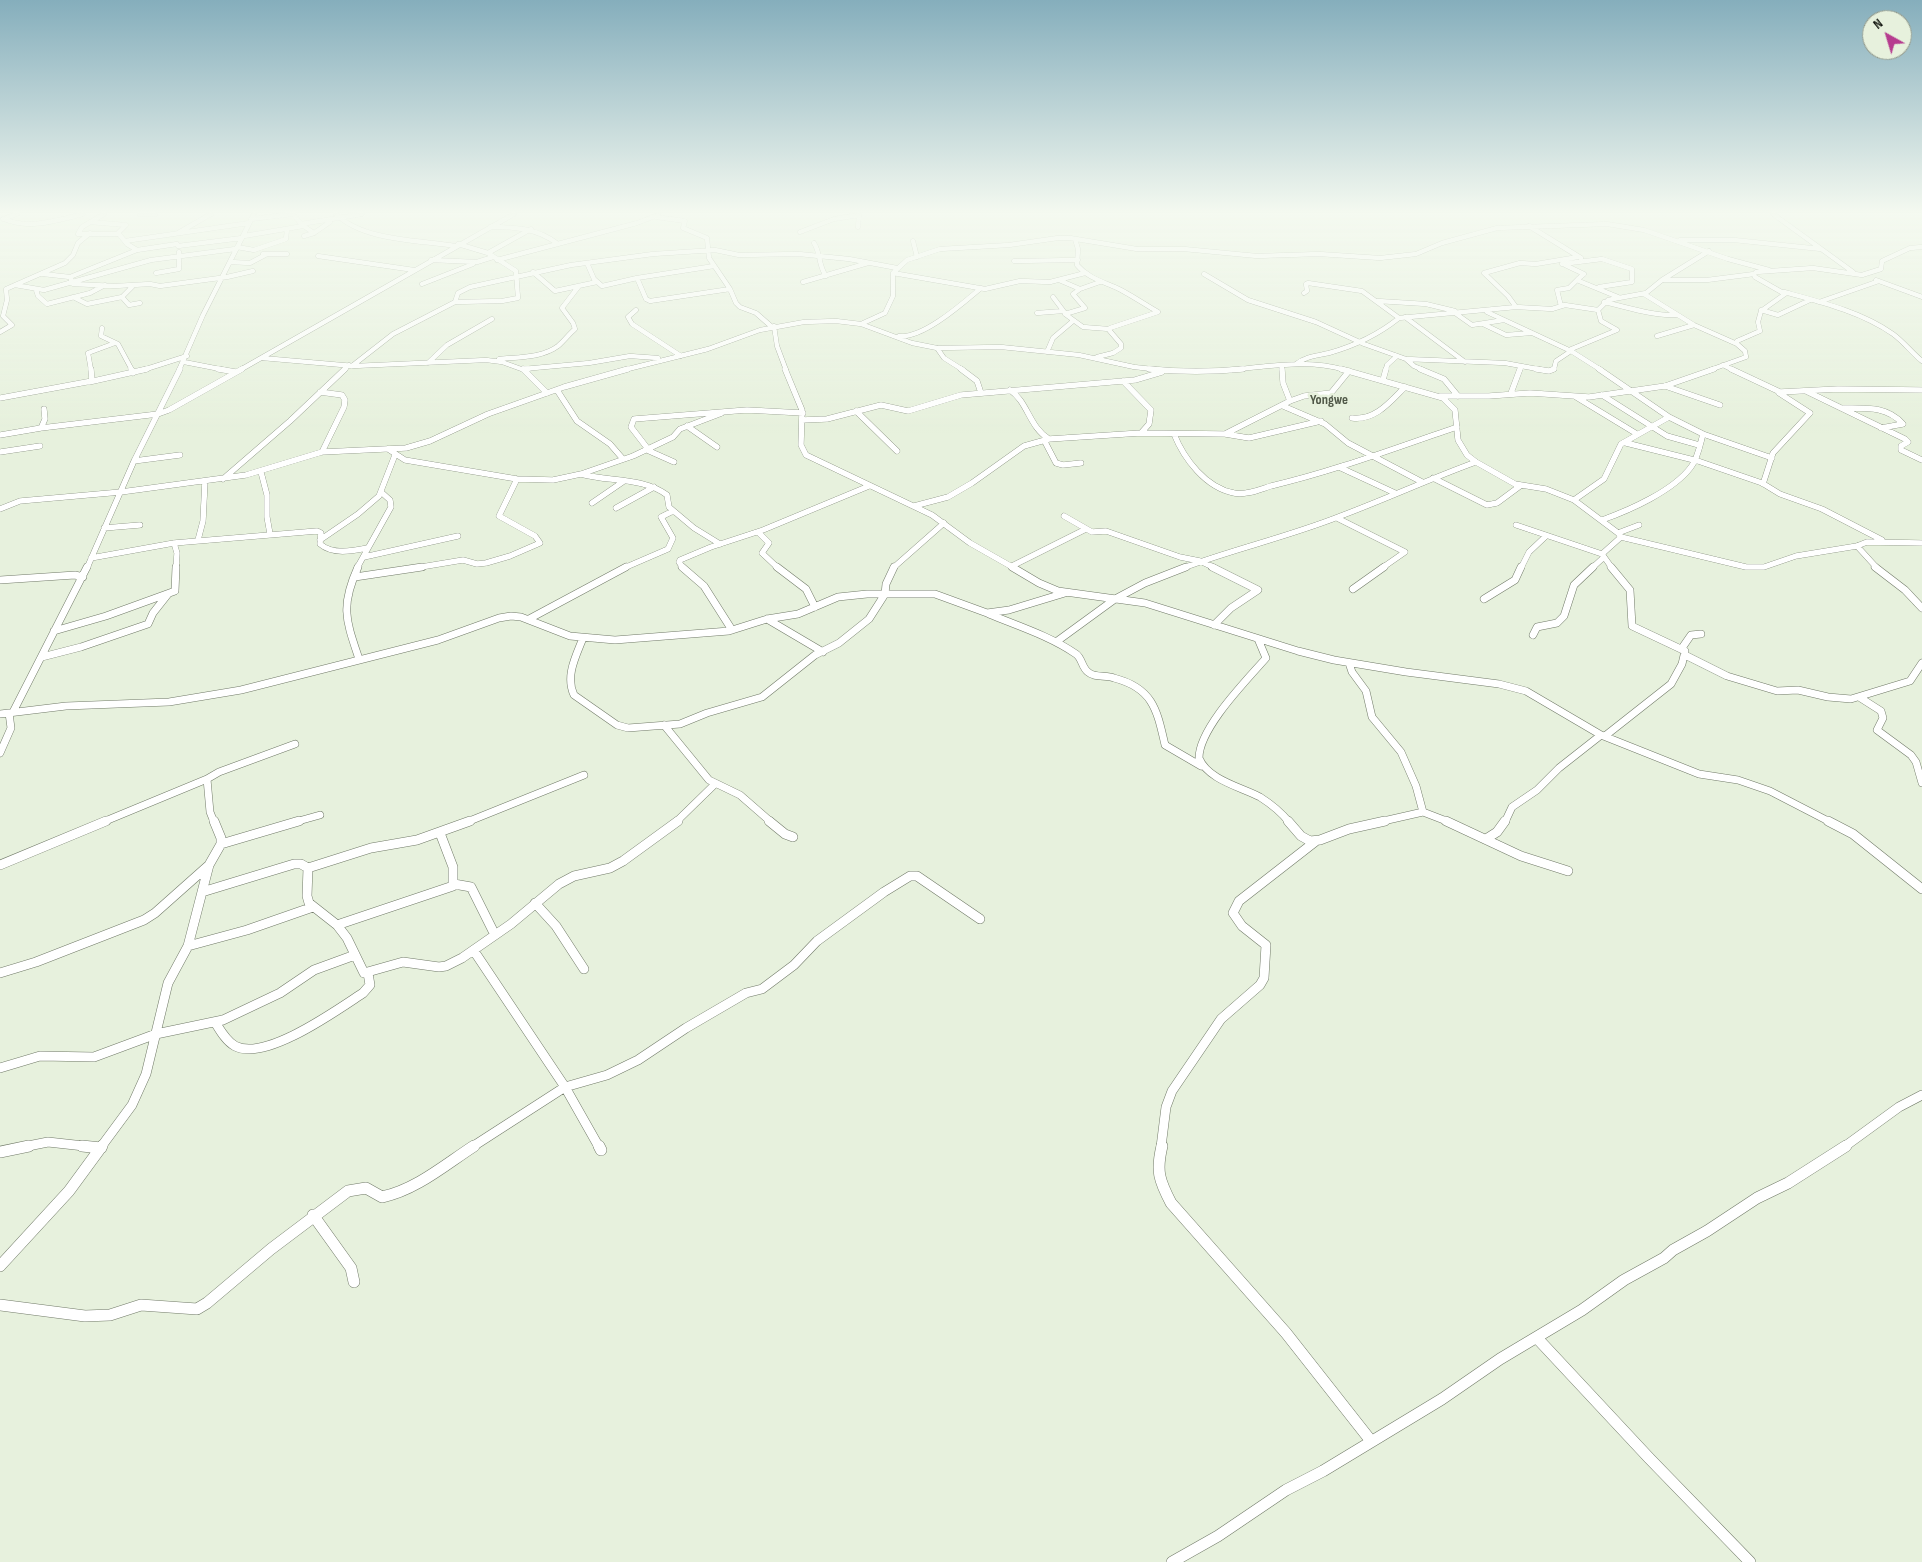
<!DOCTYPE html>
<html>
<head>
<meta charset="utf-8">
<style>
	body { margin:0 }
	#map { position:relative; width:1922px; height:1562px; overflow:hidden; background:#e7f1dd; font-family:"Sofia Sans Condensed",sans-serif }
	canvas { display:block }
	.north { position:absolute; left:1862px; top:10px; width:50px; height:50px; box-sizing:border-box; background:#e7f1dd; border:1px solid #92998b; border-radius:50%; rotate:321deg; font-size:14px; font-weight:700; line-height:20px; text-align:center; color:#131610 }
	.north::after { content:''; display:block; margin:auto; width:18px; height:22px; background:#b63c8f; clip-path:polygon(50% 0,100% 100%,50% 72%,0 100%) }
</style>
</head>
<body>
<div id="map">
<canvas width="1922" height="1562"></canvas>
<div class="north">N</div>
</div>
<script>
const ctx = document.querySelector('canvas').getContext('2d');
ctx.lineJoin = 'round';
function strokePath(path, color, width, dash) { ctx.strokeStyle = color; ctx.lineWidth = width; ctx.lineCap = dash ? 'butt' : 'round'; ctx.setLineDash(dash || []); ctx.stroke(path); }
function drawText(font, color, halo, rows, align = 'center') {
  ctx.font = font + ' "Sofia Sans Condensed",sans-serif'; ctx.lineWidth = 5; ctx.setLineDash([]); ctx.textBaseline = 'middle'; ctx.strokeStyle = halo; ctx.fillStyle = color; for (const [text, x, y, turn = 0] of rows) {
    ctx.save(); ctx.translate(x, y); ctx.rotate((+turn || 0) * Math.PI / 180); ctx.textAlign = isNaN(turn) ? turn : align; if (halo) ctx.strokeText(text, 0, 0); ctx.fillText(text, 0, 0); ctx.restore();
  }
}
const streetFar4 = new Path2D(`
	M140,214H155
	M336,214C363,241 419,240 455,246
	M1773,214L1853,272
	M656,217L685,221L683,228L707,238L709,258L730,289L736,303L740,307L756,313L772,327
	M3,219L17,214
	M4,219C29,230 58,220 83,214
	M251,219L293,214L302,225L314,233
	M90,222L126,225L117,234
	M301,224L362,214
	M1529,226L1581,258
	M490,227C515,227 537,228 558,244
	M858,227L859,214
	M79,232L82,227L104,214
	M800,232L834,219L859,215
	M178,233L211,214
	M78,234H119L127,244L137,250
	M244,236L303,226
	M304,236L314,233L330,222
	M1075,239L1078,249L1077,265C1089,279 1105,282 1121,290C1134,297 1146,305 1158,312L1110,328L1109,330L1121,344V348L1113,353L1097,357
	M1680,240H1734L1821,249
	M125,241L249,223
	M913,241L917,257
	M814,243C821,254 818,265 826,276
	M178,246L242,238
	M237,247L254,250L286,239L287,229
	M488,253L531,229
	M263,254H287
	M318,256L414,270
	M431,260L477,262L493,257
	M497,260L637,223L658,215
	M1014,261L1078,260
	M230,262L250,263L267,254
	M587,263L594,279L602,286L637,278L714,266
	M1562,264L1602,259L1632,269V282L1599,287L1601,289
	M1565,265L1584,274L1578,279L1579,281L1618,297
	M533,272L555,291L597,282
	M156,273L179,269V252
	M893,273L985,289L1020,281L1050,282L1085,273
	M43,274L70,277L137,250L177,244
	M1204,274L1248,300L1316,322L1364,344L1406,359L1505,363L1543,370
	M70,277L73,284L115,286L150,284L160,286L227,277L253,271
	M637,278L646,299L650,301L730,289
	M1059,280L1080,289L1073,294L1085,308L1065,314L1083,327L1109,329
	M1664,280H1707L1754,274
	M1876,280L1922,297
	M803,282L868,263
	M422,284L473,264
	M15,285L44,290L151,260L235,249
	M133,286L122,297L129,305L140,303
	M1080,289L1100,282
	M36,290L38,296L47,304L90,293L105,285
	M1784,292C1821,302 1862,312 1893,334C1904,342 1912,353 1922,361
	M1304,293L1307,291L1306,284L1308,283L1362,291L1399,318
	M1644,294L1694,325L1737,344
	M73,297L87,304L122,297
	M1053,297L1065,313
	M1378,301L1426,304L1455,311
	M455,302L502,301L518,298L516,271L488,253L458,244
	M1604,302C1627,307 1653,316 1676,315
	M1819,302L1879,281
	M1561,306L1557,290L1569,288L1578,279
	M1516,307L1508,296L1484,273L1520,263L1536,264L1578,257
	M636,310L628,317L632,324L681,356
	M1761,310L1778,315L1810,300
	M1487,312L1571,351L1601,370
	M1037,313L1063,311
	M1455,313L1472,325L1504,320
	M1405,317L1465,362
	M861,324L885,313L893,296V273L907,260L940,249L1009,245L1058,238H1070L1137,249H1184L1257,256L1319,254L1380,258L1416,254L1442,243L1497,228L1607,224L1644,230L1728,259L1769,270
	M1483,324L1506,335L1531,333
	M774,326L777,346L786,370
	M102,328L101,336L118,344L132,370
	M0,332L12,325L3,316L7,300L6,289L65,263L73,255L78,243L90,233
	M899,336C923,339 963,303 981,288
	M1657,336L1694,325
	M937,348L944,358L963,370
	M1569,350L1617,330L1601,321L1598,310
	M1047,352L1053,338L1073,321
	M262,358L354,366L486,360L502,362L524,370
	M499,359C518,357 542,358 558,346C564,341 569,334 575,329L573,323L562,308L579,286
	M1406,359L1414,366L1423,370
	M184,362L225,370
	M428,363L447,345L492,319
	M1296,364C1306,356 1317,356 1329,353C1354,346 1379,334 1399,318L1516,307L1552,309L1565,305L1598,310L1608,300L1646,293L1662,280L1709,251
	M1282,365V370
	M1723,365L1733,370
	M352,366L393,334L455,302L458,293L470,287L571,265L653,254L715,250L739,255L799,254L849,259L897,268
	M523,369L589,363L630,356L658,358
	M91,370L88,353L115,343
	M143,370L187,356
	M179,370L203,315L254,214
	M240,370L514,214
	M344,370L349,365
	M624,370L708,349L760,330L804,322L836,321L861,324L912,343L937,348L1001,347L1079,355L1134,367L1162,370
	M1231,370C1268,366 1309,359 1345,370
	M1386,370L1387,365L1397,356
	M1520,370L1521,366
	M1552,370L1554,369L1556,361L1571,351
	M1710,370L1746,357L1745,351L1737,344V341L1760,331L1758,322L1761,311L1785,294L1755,277L1754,274L1756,272L1813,268L1862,275L1881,269L1882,261L1910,248L1922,247`);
const streetFar3 = new Path2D(`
	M131,369L133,373
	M218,369L236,372
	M523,369L547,393
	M523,369H528
	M785,369L802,410L801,445L806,455L932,515L970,543L1014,568
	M961,369L977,381L981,393
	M1149,369C1181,372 1211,372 1243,369
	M1341,369L1443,398L1455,410L1458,440L1467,455L1476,462L1515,484L1546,489L1574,500L1618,533L1621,537L1602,554L1612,568
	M1420,369L1444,379L1458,396
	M1536,369L1549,371L1554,369
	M1599,369L1669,417L1703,434C1700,445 1698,458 1691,467C1673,491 1630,510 1602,520
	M1731,369L1780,392L1838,389L1922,390
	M1383,380L1386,369
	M1123,381L1151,410L1149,424L1141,433
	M89,382L147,369
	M1665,386L1720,405
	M557,390L577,421L610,444L623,459
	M1010,390C1028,402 1029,427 1049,439L1141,433L1225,434L1290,401L1283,383L1282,369
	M1806,391L1905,439L1908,442L1901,446V450L1922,460
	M320,392L342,395L345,400L344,407L322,452
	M1511,393L1520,369
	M1602,395L1667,436L1699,445
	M1440,396H1489L1530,393L1589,397L1665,386L1714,369
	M1576,397L1637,434
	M0,398L92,381L91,369
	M1290,401L1304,396L1331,393L1349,371
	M1283,406L1325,424L1348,443L1422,482
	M1843,408C1866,408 1887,406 1903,424L1881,428
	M856,411L897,451
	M1352,418C1375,421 1390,402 1405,387
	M802,420L827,419L881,405L908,411L961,395L1135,380L1162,372
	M687,426L717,447
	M41,428L45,419L44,409
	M1174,434C1184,459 1206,488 1234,493C1245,496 1261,489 1271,486C1335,471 1395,448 1457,427
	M1225,434L1249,438L1321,421
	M1703,434L1772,458
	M0,435L41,428L158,414L169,410L242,369
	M1044,440L1056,463L1063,465L1081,463
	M1626,443L1698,461L1762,483L1780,494L1822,509L1882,540
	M388,449L405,460L517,479L553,480L581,474L633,456L673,437L680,429L722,413
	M648,449L631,427L634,419L747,410L803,413
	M647,450L674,462
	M0,452L40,446
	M134,461L180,455
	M1341,468L1395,493
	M261,472L267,495V517L270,534
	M581,474C609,482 643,477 667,495L669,507L694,528L720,544
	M1433,478L1487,505L1497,503L1520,486
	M223,479L290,421L345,369
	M1763,484L1773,453L1810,413L1779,393
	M1574,500L1604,479L1621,444L1669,417
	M592,503L624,481
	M914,506L948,497L972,483L1024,446L1049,439
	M616,508L654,487
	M0,509L20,501L121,492L246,475L322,452L406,448L430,441L488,414L564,387L628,369
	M1064,516L1092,532L1106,531L1180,557L1200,561L1215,568
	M1337,518L1405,552L1382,568
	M1516,525L1602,554
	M104,528L140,525
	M758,532L769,543L762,553L778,568
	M1618,533L1639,525
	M1621,537L1746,567H1764L1796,556L1857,546L1867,542L1922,543
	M198,540L203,521L205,481
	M320,540L358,514L379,496L395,455
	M174,543L177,553L176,568
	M1857,546L1877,568
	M364,557L458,536
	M91,558L174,543L317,531L321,533L320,544C333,555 352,551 367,548
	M1012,566L1086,529
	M87,568L134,461L180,369
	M357,568L391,507L390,500L381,492
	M415,568L463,560L477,564L486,563L510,556L540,543L535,536L499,516L517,479
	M624,568L668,549L673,538L661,517L673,511
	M683,568L679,562L680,560L711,547L763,530L869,486
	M893,568L944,523
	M1183,568C1234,549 1287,537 1338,517C1384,500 1429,479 1476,462
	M1521,568L1529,552L1546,536
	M1592,568L1603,558`);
const streetFar2 = new Path2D(`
	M358,567C340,607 346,620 359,659
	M682,567L704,586L732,630
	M777,567L806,589L815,607
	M1012,567L1039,583L1058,591L1145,603L1298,651L1334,660L1406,672L1499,684L1526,691L1601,735L1699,774L1738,780L1770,791L1830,822
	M1212,567L1258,590L1231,608L1214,625
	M1875,567L1905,590L1922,608
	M355,577L422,567
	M0,580L75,575L83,577
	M1353,589L1384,567
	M1484,599L1515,580L1521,567
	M989,614C1018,626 1050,636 1076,654C1082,658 1082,668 1088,672C1094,678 1106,675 1114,678C1153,688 1157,710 1165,745L1201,766
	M529,619L626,567
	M767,619L823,652
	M54,631L106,616L175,591L176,567
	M1533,635L1537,627L1557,623L1564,616L1574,585L1593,567
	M583,638C576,656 565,676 574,695L617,725L628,728L680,724L707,713L762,697L815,655L839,643L869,619L885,594L886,584L894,567
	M1258,639L1266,658C1247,680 1199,728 1199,758C1208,780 1241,787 1260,797C1271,804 1281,812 1289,822
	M1056,642L1115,599L1145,583L1186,567
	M1682,648L1691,635L1701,634
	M1685,655L1727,676L1777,691L1798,690L1828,697L1851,699L1910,681L1922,663
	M42,657L81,647L148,624L153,613L168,594
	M1349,663L1352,672L1366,691L1372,717L1401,752L1416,786L1423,812L1449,822
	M1859,697L1881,711L1883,718L1877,730L1911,755L1916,762L1922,783
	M13,712L87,567
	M0,714L66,706L169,702L241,690L438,640L499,618L511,616L521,617L570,636L615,640L729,631L767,619L798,614L838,597L867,594H935L987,613L1009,610L1065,593
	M664,725L709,780L740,795L771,822
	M1605,736L1671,684L1682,664L1685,651L1632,626L1630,590L1611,567
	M0,753L11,728L9,713
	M103,822L207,779
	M214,822L210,812L207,779L219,772L295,744
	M295,822L320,815
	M467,822L584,775
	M676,822L715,784
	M1379,822L1423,812
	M1505,822L1512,807L1537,790L1559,768L1601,735`);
const streetFar1 = new Path2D(`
	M769,821L785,834L793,837
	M1288,821L1301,836L1310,841L1320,840L1349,829L1385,821
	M1446,821L1521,856L1568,871
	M1828,821L1853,834L1922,889
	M1486,839L1497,832L1505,821
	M221,844L299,821
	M0,865L106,821
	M308,868L307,896L309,903L337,925L347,938L364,973L403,962L439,967L446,966L462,958L511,924L559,884L574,876L610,868L623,861L678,821
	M454,884L471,887L495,935
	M202,892L294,864H301L308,868L371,848L417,840L470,821
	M535,903L556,926L584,969
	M337,925L453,886V867L440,833
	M188,946L247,930L313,907
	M474,951L565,1087L599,1147
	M0,973L36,962L144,920L155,913L209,865
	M215,1022C220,1030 226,1041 235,1046C265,1062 337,1010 363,993L370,985L368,973
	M0,1068L40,1056L94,1057L156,1034L223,1020L280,993L314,970L355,955
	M23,1147L48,1142L93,1147
	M101,1147L132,1105L146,1074L168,983L188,946L209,865L221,844V838L214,821
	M472,1147L565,1087L607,1075L638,1060L686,1028L746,993L762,989L794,965L817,941L884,892L910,876H917L980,919
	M1161,1147L1166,1107L1172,1091L1221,1019L1260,985L1264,978L1266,945L1242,926L1233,913L1239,901L1316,841
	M1844,1147L1899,1107L1922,1095`);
const street = new Path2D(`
	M82,1146L101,1148
	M599,1146L601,1150
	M1162,1146C1156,1171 1159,1180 1171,1203L1286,1333L1371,1441
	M0,1152L29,1146
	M313,1215L351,1268L354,1282
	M0,1266L69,1191L102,1146
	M0,1305L85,1316L110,1315L141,1305L197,1309L207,1303L271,1249L348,1191L366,1188L382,1197C416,1190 446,1164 474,1146
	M1537,1338L1649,1458L1750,1562
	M1172,1562L1218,1536L1286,1490L1323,1471L1442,1399L1500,1359L1582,1310L1624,1280L1664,1258L1673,1250L1707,1231L1757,1198L1788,1183L1846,1146`);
strokePath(streetFar4, '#717a68', 5);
strokePath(streetFar3, '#717a68', 6);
strokePath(streetFar2, '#717a68', 8);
strokePath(streetFar1, '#717a68', 10);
strokePath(street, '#717a68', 12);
strokePath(streetFar4, '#fff', 4.5);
strokePath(streetFar3, '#fff', 5.5);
strokePath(streetFar2, '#fff', 7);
strokePath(streetFar1, '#fff', 9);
strokePath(street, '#fff', 11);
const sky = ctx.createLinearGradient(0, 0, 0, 433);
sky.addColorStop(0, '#85aebc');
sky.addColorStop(0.49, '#f4f9f0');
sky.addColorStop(1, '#f4f9f000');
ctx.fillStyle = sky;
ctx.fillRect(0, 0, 1922, 433);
drawText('bold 14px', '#505848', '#e7f1dd', [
	["Yongwe",1329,400]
]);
</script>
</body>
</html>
